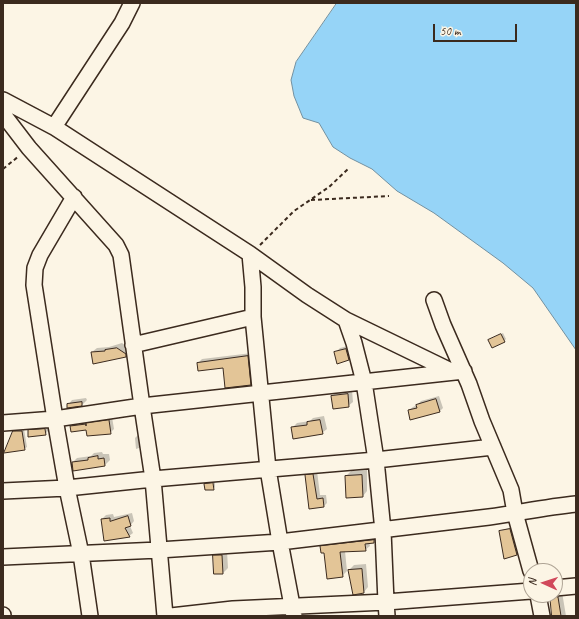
<!DOCTYPE html>
<style>
body{margin:0}
#map{position:relative;width:579px;height:619px;overflow:hidden;background:#fcf5e5;font-family:Caveat,sans-serif}
canvas{display:block}
.frame{position:absolute;inset:0;border:4px solid #3b2a1e;pointer-events:none}
.north{position:absolute;left:523px;top:563px;width:40px;height:40px;box-sizing:border-box;background:#fcf5e5;border:1px solid #afa495;border-radius:50%;rotate:273deg;font-size:11px;font-weight:700;line-height:16px;text-align:center;color:#3b2a1e}
.north::after{content:'';display:block;margin:auto;width:14px;height:18px;background:#d1495b;clip-path:polygon(50% 0,100% 100%,50% 72%,0 100%)}
.scale{position:absolute;left:433px;top:24px;width:84px;height:18px;box-sizing:border-box;border:2px solid #3b2a1e;border-top:0;padding-left:5px;font-size:12px;line-height:14px;white-space:nowrap;color:#3b2a1e;-webkit-text-stroke:3px #fcf5e5;paint-order:stroke}
</style>
<div id="map">
<canvas width="579" height="619"></canvas>
<div class="frame"></div>
<div class="north">N</div>
<div class="scale">50 m</div>
</div>
<script>
const c = document.querySelector('canvas').getContext('2d');
c.lineJoin = 'round';
function paint(path, color) { c.fillStyle = color; c.fill(path, 'evenodd'); }
function trace(path, color, width, dash) { c.strokeStyle = color; c.lineWidth = width; c.lineCap = dash ? 'butt' : 'round'; c.setLineDash(dash || []); c.stroke(path); }
const water = new Path2D(`
 M337,3h239v347l-43,-62 -30,-25 -69,-50 -37,-22 -25,-22 -22,-11 -17,-11 -14,-24 -16,-5 -9,-22 -3,-16 5,-18z`);
paint(water, '#96d4f7');
trace(water, '#7290a0', 1);
paint(new Path2D(`
 M503,333l3,6 -2,2 -15,-1z
 M122,343l8,6v2l-4,5 -34,-4 5,-4 12,-1z
 M351,345l2,10 -4,5 -14,-7 5,-5z
 M252,353l2,27 -4,4 -26,-17 -26,-4 4,-4z
 M352,390l1,12 -5,4 -16,-10 5,-5z
 M439,396l4,12 -4,4 -30,-2 4,-3 4,-2 4,-4z
 M86,398l1,2 -5,5h-14l4,-5z
 M324,416l3,13 -5,4 -30,-5 5,-5 13,-2 3,-3z
 M112,417l2,12 -4,4 -39,-7 4,-3 14,-2v1l1,-1z
 M50,425v4l-5,5 -16,-4 4,-4z
 M24,429l3,18 -3,2 -10,-17 2,-2z
 M140,433l4,11 -5,4 -3,1 -1,-11z
 M102,452l1,2h6l1,6 -5,5 -32,-3 4,-4 14,-2 3,-3z
 M367,470v21l-4,5 -17,-20 5,-5z
 M317,471l3,24h6l1,8 -3,3 -14,2 -4,-33 4,-3z
 M215,481v6l-2,2 -8,-5 2,-2z
 M132,513l2,8 -4,5 3,7 -4,3 -27,-17 4,-4 7,-1 1,3z
 M512,527l7,25 -2,2 -17,-22 2,-2z
 M379,537l-5,5h-5l1,4 -5,4 -20,1 2,20 -5,5 -21,-29 5,-5z
 M219,551h8l1,17 -5,5 -9,-17z
 M366,564l2,23 -4,5 -15,-22 5,-5z
 M562,592l4,24h-12l-3,-20z`), '#0003');
const building = new Path2D(`
 M501,334l4,8 -13,6 -4,-8z
 M117,348l9,6v3l-33,7 -2,-12 14,-1v-1z
 M346,349l3,11 -12,4 -3,-12z
 M248,356l3,29 -26,3 -2,-20 -25,3 -1,-8z
 M348,394l1,13 -16,2 -2,-13z
 M436,399l4,13 -30,8 -2,-10 9,-2 -1,-3z
 M82,402v4l-15,2v-4z
 M109,420l2,14 -24,2 -1,-6 -15,2 -1,-6 16,-2v2v-3z
 M320,420l3,14 -30,5 -2,-12 16,-2v-3z
 M45,429l1,6 -18,2v-7z
 M13,431h9l3,19 -21,3z
 M98,456v3l6,-1 1,8 -32,5 -1,-9 16,-2v-2z
 M313,474l4,25 6,-1 1,9 -15,2 -4,-34z
 M362,475l1,22 -17,1 -1,-22z
 M213,483l1,7h-9l-1,-6z
 M128,516l3,10 -6,2 5,9 -26,4 -3,-22 9,-1v3z
 M510,529l7,26 -13,4 -5,-28z
 M374,540v3l-9,1 1,7 -26,1 3,25 -16,2 -3,-26h-3l-1,-7z
 M213,555h9l1,19h-9z
 M362,569l2,24 -11,2 -5,-25z
 M550,595l8,2 3,19h-9z`);
paint(building, '#e3c597');
trace(building, '#3b2a1e', 1);
const minor = new Path2D(`
 M3,100l51,27 196,127 57,41 39,25 8,23 10,39 12,78 7,71 3,71 145,-11
 M3,114l26,34 87,97 5,10 21,151 322,-35
 M54,127l68,-104 10,-20
 M74,197l-34,58 -5,13 -1,17 21,134 12,69 14,66 9,62
 M250,254l3,33v30l15,152 12,73c69,-8 139,-16 209,-25 29,-4 57,-10 87,-13
 M434,300l9,25 26,59 13,37 29,69 4,23 16,58
 M346,320l107,52
 M133,345l120,-28
 M3,423l52,-4 87,-13 11,73 -86,9 -64,3
 M3,557l156,-7 121,-8 14,74
 M555,588l21,-2
 M538,595l4,21
 M3,615v1
 M165,616l-12,-137 223,-19 117,-13
 M171,616l62,-7 153,-7 1,14`);
trace(minor, '#3b2a1e', 18);
trace(new Path2D(`
 M3,169l16,-13
 M311,200l78,-4
 M260,245l34,-34 35,-24 19,-18`), '#3b2a1e', 2, [4, 3]);
trace(minor, '#fcf5e5', 15);
</script>
